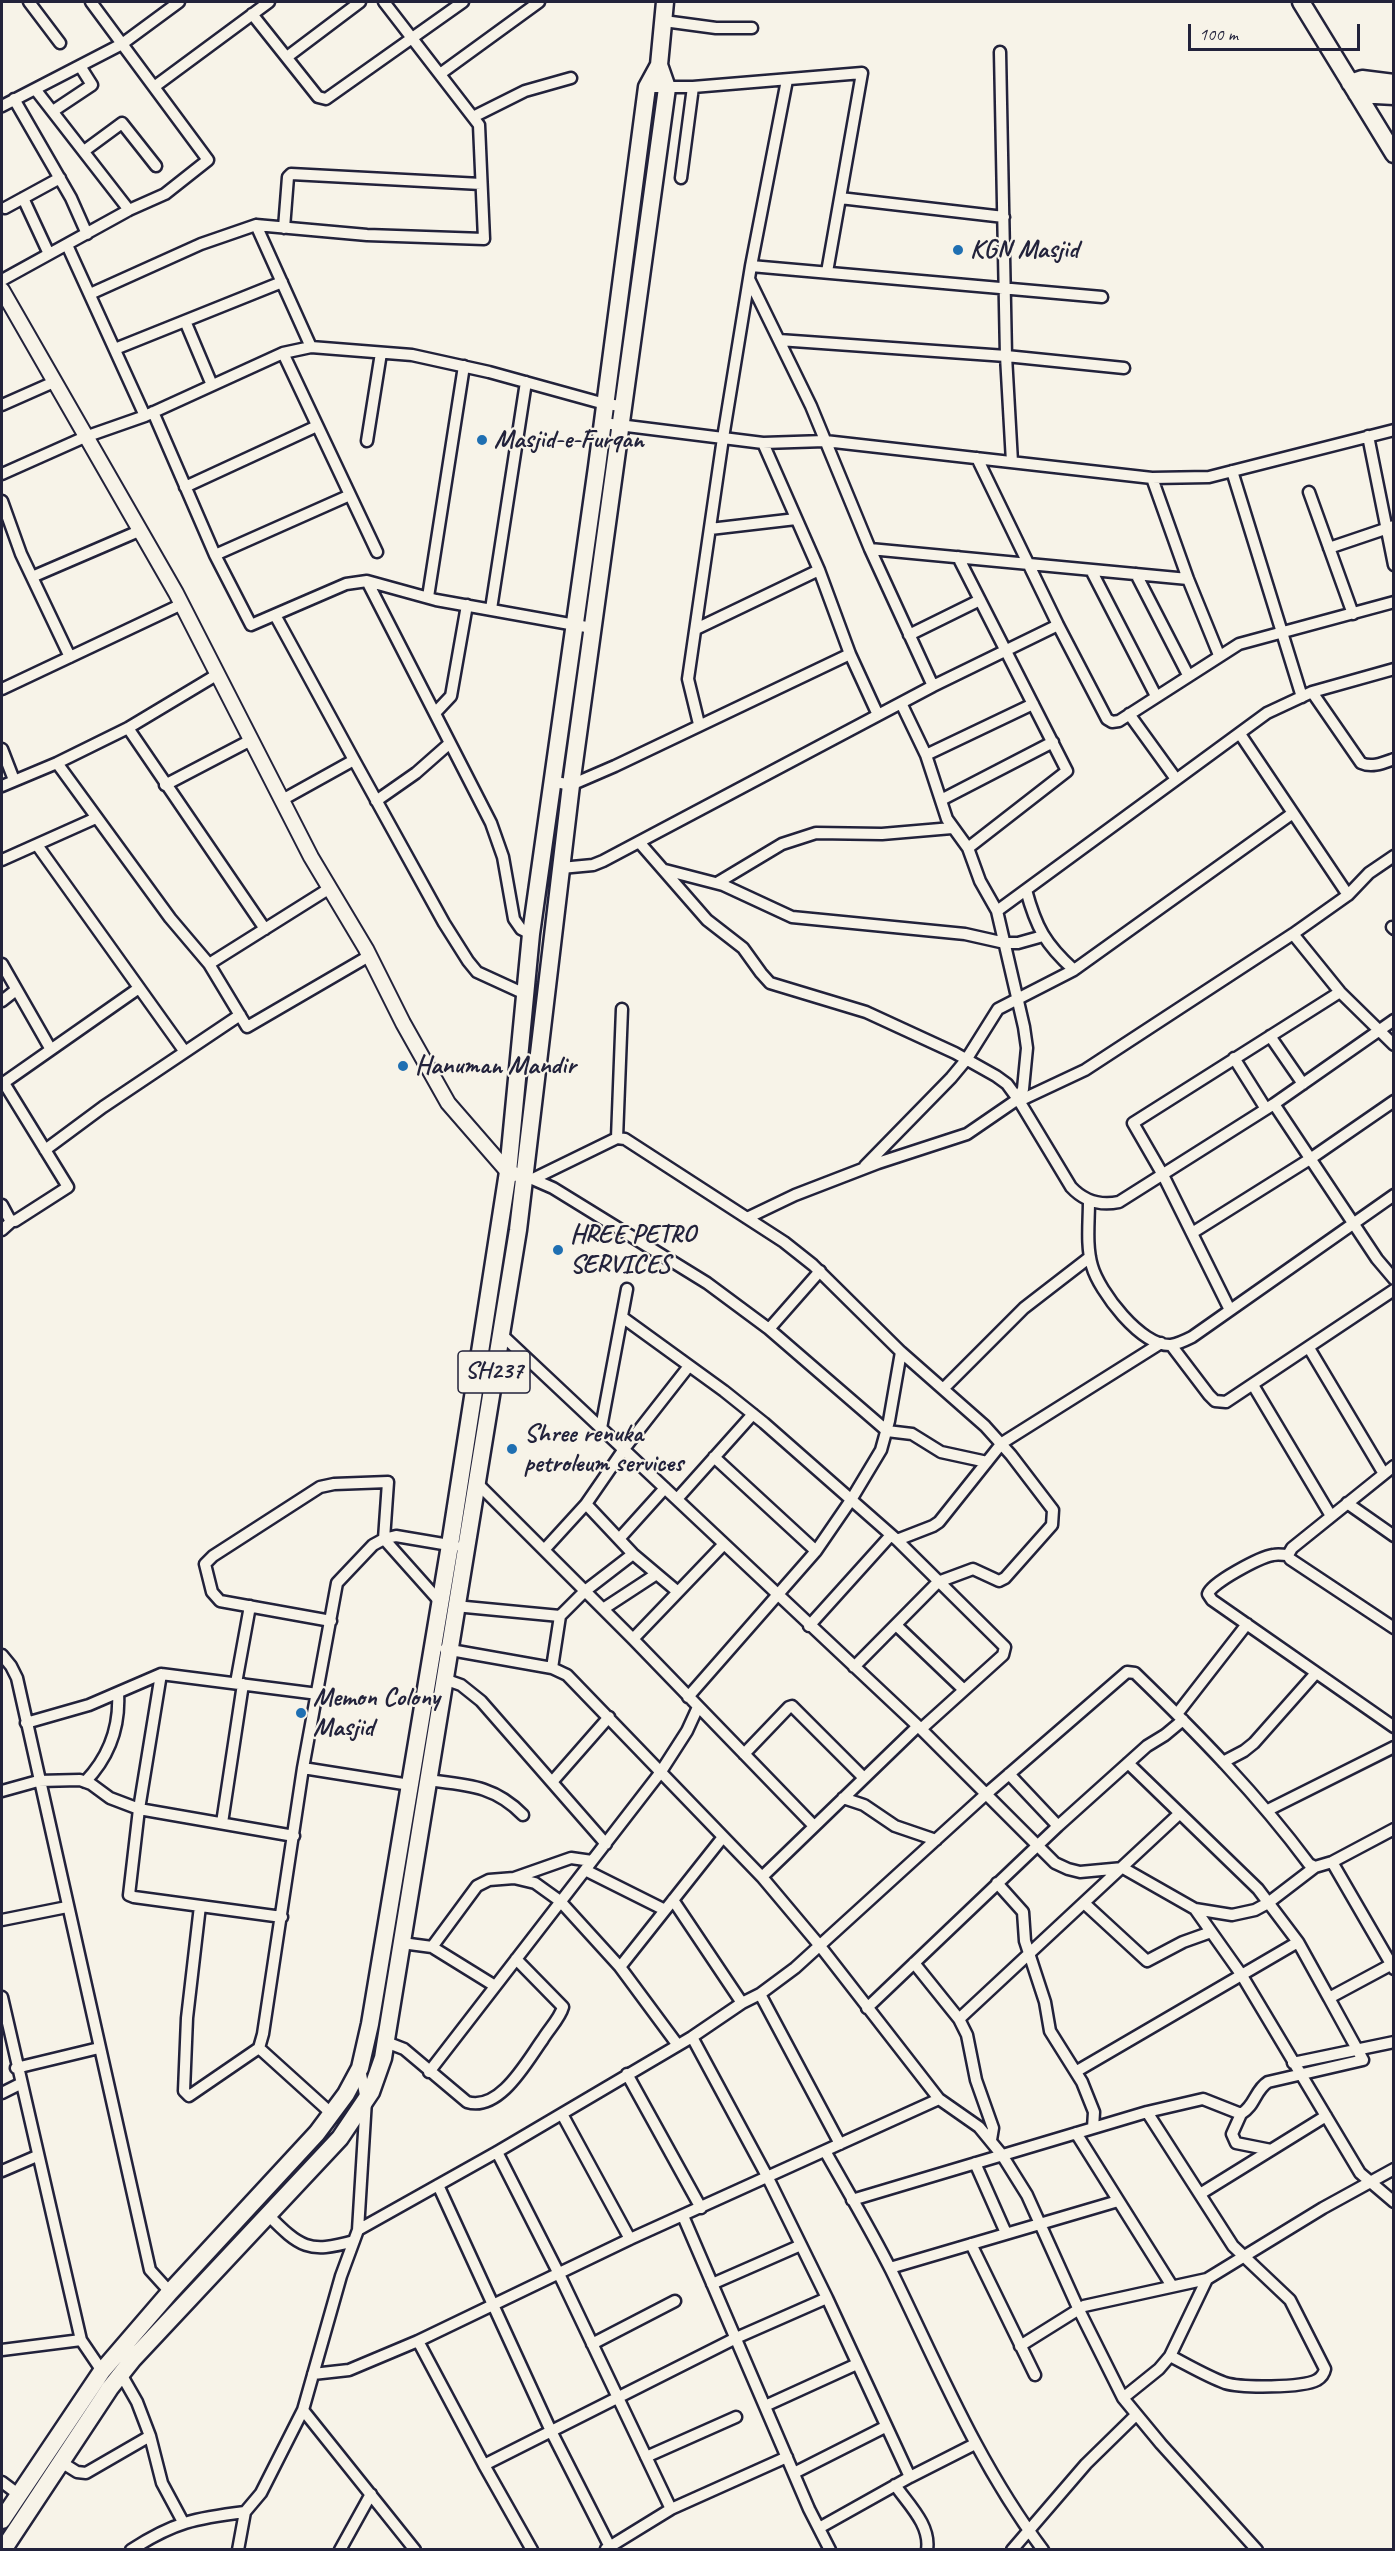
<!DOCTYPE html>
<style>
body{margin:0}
#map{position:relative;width:1395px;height:2551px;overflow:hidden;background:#f7f3e8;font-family:Caveat,sans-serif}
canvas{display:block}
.frame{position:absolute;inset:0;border:3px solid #22223b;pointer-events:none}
.scale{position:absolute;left:1188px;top:24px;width:172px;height:27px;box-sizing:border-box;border:3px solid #22223b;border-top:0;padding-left:8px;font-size:18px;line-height:21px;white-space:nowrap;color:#22223b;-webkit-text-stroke:4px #f7f3e8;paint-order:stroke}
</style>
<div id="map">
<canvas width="1395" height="2551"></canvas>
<div class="frame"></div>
<div class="scale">100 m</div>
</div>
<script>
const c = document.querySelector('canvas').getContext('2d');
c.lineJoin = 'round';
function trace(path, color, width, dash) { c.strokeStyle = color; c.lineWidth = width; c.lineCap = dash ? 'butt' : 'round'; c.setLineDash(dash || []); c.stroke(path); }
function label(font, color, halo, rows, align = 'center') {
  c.font = font + ' Caveat,sans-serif'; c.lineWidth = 4.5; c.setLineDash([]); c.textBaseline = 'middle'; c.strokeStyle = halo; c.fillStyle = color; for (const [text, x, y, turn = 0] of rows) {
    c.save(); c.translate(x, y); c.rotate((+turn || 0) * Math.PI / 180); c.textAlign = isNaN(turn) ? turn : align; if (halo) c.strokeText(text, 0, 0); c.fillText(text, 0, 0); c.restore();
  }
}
const minor = new Path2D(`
 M29,2l31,41
 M252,14l66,83 8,2 137,-97
 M664,21l52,7h36
 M1000,52l6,304 6,106
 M287,57l73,-55
 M440,74l99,-72
 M154,87l115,-85
 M647,87h46l169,-14 -35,199
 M35,89l94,121
 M14,99l57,99 16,36
 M2,106l120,-62 57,-42
 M53,111l39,-26 -12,-19
 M473,117l52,-26 46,-13
 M84,151l38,-28 34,43
 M681,178l12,-91
 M23,198l26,56
 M840,198l164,19
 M5,208l55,-30
 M256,225l55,122
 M284,228l4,-51 3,-3 190,10
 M67,245l78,171
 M751,266l351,31
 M749,279l62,127 59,143 63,137
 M2,280l127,-70 36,-16 43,-34 -117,-158
 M90,294l111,-50 55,-19 111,10 117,4 -5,-114 -95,-123
 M185,321l27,64
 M779,340l227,16 118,12
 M115,349l167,-67
 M283,353l94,199
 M2,405l52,-23
 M153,412l62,143 36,70 95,-41 21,-3 69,19 156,28
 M603,423l160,20 62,-2 327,37 57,-1 185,-47
 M1368,436l26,129
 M367,441l14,-88
 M763,443l56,127 31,84 28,61
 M977,458l81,167 49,94 5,3 7,-1 120,-77 155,-42
 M1232,471l70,226
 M2,474l83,-37 60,-21 138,-63 28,-6 101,8 77,17 116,32 17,2
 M1152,478l36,101 31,76
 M185,487l132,-61
 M1309,492l44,122
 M2,501l19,53 49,103
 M710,529l86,-10
 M1329,548l65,-22
 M870,549l318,30
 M215,555l135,-60
 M958,557l109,214 -99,77
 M1091,570l65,126
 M1136,574l52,101
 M32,577l107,-46
 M367,581l124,242 12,34 11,62 7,10 10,5
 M428,597l36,-231
 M491,609l35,-227
 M275,615l79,145 90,163 24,38 9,11 48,22
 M696,629l123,-59
 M909,635l71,-35
 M2,689l180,-85
 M1312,692l49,71c11,5 22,0 33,-4
 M435,713l16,-17 16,-91
 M1129,714l47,65
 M699,724l-11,-45 35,-241 28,-172 36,-186
 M128,728l137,201
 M1240,734l108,161
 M2,749l12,31
 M926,755l107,-51
 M57,763l113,155 39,46 38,63 122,-71
 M551,781l20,4 44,-19 235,-112
 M165,785l86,-45
 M2,786l55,-23 71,-35 90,-54
 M282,800l72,-40
 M941,800l112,-58
 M376,801l40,-28 34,-30
 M639,842l68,78 36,28 18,25 9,10 96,29 89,41 41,23 11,8 11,15 53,88c13,14 29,19 48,15l155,-98 120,-84
 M37,845l148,207
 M2,860l94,-42
 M561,868l32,-3 10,-4 330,-175 125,-61
 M665,870l58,15 69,32 173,17 40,9h13l25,-7
 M717,883l65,-39 34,-11 66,1 70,-6
 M1026,890c10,37 19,54 48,80
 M997,911l270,-198 45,-21 82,-23
 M1392,927l2,2
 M1293,934l47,58 54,53
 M2,964l48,84
 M209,964l121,-76
 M2,1001l14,-11
 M1270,1036l33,48
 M1234,1058l32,51
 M2,1084l137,-96
 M1019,1101l66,-31 208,-136 55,-39 21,-22 25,-17
 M1274,1104l103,155 17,20
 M617,1138l5,-129
 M45,1150l58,-43 137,-92
 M865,1166l86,-88 15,-18 32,-51 76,-39 219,-157
 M530,1178l23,10 154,95 62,46 118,102 25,3 29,18 46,10
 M533,1179l84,-41 8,1 159,103 29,23 88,87 84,74 26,29 42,55 -1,15 -47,53 -6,3 -26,-12 -35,13 -84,85
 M1089,1201c0,21 -3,45 3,65 7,25 49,81 79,79 7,-1 15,-5 21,-8l202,-142
 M2,1205l8,15 5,1 53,-34 -64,-104
 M747,1218l48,-23 83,-32 89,-29 51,-35 5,-10 4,-41 -3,-21 -27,-116 -17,-30 -12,-33 -21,-29 -21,-64 -25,-52
 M2,1230l10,-9
 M1192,1233l118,-74 84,-58
 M1230,1310l-67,-135 -30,-52 207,-131
 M622,1317l102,74 40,32 133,117 108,107 -2,8 -82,74
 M769,1329l51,-58
 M501,1334l420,395 134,134 13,6 12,3 43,-4 72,41 37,6 23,-5 13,-7 47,-36
 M1171,1345l38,50 6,6 11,1 168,-112
 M1309,1348l75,126
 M1253,1385l78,131
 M943,1389l81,-81 66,-51
 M601,1428l26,-139
 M714,1457l102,94
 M1394,1466l-102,82 -4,7 2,4 104,69
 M476,1482l157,157 181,187
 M677,1499l76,-85
 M1347,1503l47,33
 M586,1504l47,50 45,38
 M619,1539l46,-51
 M897,1540l36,-14 6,-4 63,-79 159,-100
 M544,1550l42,-46 38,-55 65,-83
 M1288,1555c-5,0 -10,-1 -15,0 -13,2 -62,28 -65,39l4,6 182,127
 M455,1606l105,10 25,-25 48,-37
 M603,1609l52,-34
 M331,1621l-111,-20 -8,-9 -7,-28 8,-8 107,-69 14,-3 54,-2 -4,57 57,64
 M896,1625l68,65
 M809,1626l82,-91
 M633,1639l91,-95
 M445,1649l107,19 15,7 195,202 58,69 119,153 40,28 23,28 25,40 51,113 45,90 38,46 96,106
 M2,1655l9,11 6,12 133,592 20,22
 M552,1668l8,-52
 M161,1674l-22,135 -10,86 5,2 148,20
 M444,1679l17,6 20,16 125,143
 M236,1683l14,-77
 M688,1697l128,-146 35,-51 30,-50 8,-29 12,-69
 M1177,1714l70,-90
 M26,1723l63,-18 72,-31 157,20
 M744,1754l45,-47 3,-1 72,72
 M1223,1762l21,-11 10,-8 62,-70
 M1128,1763l130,126 40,53
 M303,1768l107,17
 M1009,1774l49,52
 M427,1780c39,5 67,5 96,35
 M85,1782c24,-25 35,-55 33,-89
 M552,1782l57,-65
 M2,1791l36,-10 42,-1 11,4 19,14 29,11 155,27
 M843,1798l21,7 31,21 41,14
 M1268,1810l126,-63
 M222,1823l21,-139
 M1332,1862l62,107
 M585,1870l80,40
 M762,1877l156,-151
 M514,1878l57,-20 21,3
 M997,1883l26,29 2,29 20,61 5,29 32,51 12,30 -1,16
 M673,1900l69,103
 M1084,1903l63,58 36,-19 28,-10
 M200,1906l-13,112 -3,73 5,5 70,-48 4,-14 40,-266 34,-185 36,-38 11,-6 12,-3 59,10
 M1195,1909l46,65 119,199 34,29
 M2,1920l65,-13
 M402,1943l30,4 63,39
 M432,1947l45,-61 12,-6 25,-2 21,5 25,18 60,66 57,77
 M914,1963l45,56 220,-205
 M620,1967l103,-130
 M760,1994l80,150
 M2,1997l79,343 21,31
 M867,2008l191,-182 89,-80 18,-11 18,-15
 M959,2019l8,16 9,45 17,48 -2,12
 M692,2037l76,141 59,120 83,179
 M386,2042l18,7 63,53c33,10 60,-41 76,-63 6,-10 17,-21 20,-32l-47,-48
 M259,2048l73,66
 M1293,2063l101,-21
 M16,2068l83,-20
 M1077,2071l221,-129 31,56 65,-35
 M429,2072l231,-299 27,-42 11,-24
 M627,2074l74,134
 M2,2093l18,-9
 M1147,2112l86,134 57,54 35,69c-1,5 -3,8 -8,11 -15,8 -76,8 -92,3 -19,-7 -37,-18 -55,-27
 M562,2114l68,125
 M1241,2114l-9,20 4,9 35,7
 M1076,2133l96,153
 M825,2151c22,39 46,79 66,119 47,96 87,194 152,280
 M497,2152l62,122 112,235
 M975,2163l31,70
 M2,2171l35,-15
 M438,2185l113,246 59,116
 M1200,2194l126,-78
 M852,2200l295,-88 56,-13 38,15c14,-8 14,-24 27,-32l95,-22 -34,-62
 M268,2215c32,32 40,39 86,26
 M683,2216l126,293 21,41
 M358,2230l139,-78 195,-115 50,-34 18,-9 35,-26 190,-173 142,-123 8,1c62,60 122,121 174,191l6,3 17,-5 62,-33
 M971,2244l64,131
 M890,2268l228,-67
 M712,2284l89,-39
 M418,2341l66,124 48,85
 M592,2344l83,-43
 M1020,2346l64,-40 123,-27 116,-71 71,-39
 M2,2350l79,-10
 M121,2374l16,28 13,34 12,47 21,39
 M313,2374l36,-4 69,-29 212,-102 309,-140
 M1123,2398l36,-29 11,-13 37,-77
 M765,2406l92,-42
 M303,2410l112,140
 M646,2457l90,-40
 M61,2462l16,10 9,1 64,-37
 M484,2465l252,-127 91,-40
 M794,2473l91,-46
 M2,2482l16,12
 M895,2485c13,19 36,40 32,65
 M819,2528l91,-51 65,-33
 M606,2549l65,-40 116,-52
 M131,2550c43,-28 65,-32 114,-38
 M238,2550l7,-38 16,-19 42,-83 38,-134 17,-46 8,-130 -6,-31
 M340,2550l31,-56
 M1012,2550l74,-86 50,-49`);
const tertiary = new Path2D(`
 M2,290l174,303 135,264 55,92 37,74 45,80 60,69 6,2`);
const primary = new Path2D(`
 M1301,2l93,152
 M1350,83l12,-4 32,4
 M1357,94l37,2
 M2,2520l100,-149 68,-79 147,-159 29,-39 14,-26 10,-44 80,-479 58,-373 23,-238 66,-467 50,-380 12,-22 6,-63
 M3,2550l107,-162 23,-29 207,-221 31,-46 12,-34 135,-828 53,-445 96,-697 -8,-23`);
trace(minor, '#22223b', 15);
trace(tertiary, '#22223b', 18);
trace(primary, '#22223b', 21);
trace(minor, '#f7f3e8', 10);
trace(tertiary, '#f7f3e8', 14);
trace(primary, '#f7f3e8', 16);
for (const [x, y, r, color] of [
 [958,250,6,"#1f6fb2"],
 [482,440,6,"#1f6fb2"],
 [403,1066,6,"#1f6fb2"],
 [558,1250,6,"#1f6fb2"],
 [512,1449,6,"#1f6fb2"],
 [301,1713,6,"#1f6fb2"]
]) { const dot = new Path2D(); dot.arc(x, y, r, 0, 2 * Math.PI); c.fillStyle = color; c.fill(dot); trace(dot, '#f7f3e8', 2); }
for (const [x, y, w] of [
 [494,1372,72]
]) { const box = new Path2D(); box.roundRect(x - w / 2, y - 21, w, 42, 4.5); c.fillStyle = '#f7f3e8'; c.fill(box); trace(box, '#22223b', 1.5); }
label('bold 24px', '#22223b', null, [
 ["SH237",494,1372]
]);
label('bold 26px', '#22223b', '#f7f3e8', [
 ["KGN Masjid",970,250],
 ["Masjid-e-Furqan",494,440],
 ["Hanuman Mandir",415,1066],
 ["HREE PETRO",570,1235],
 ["SERVICES",570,1265],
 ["Shree renuka",524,1434],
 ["petroleum services",524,1464],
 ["Memon Colony",313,1698],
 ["Masjid",313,1728]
], 'left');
</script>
